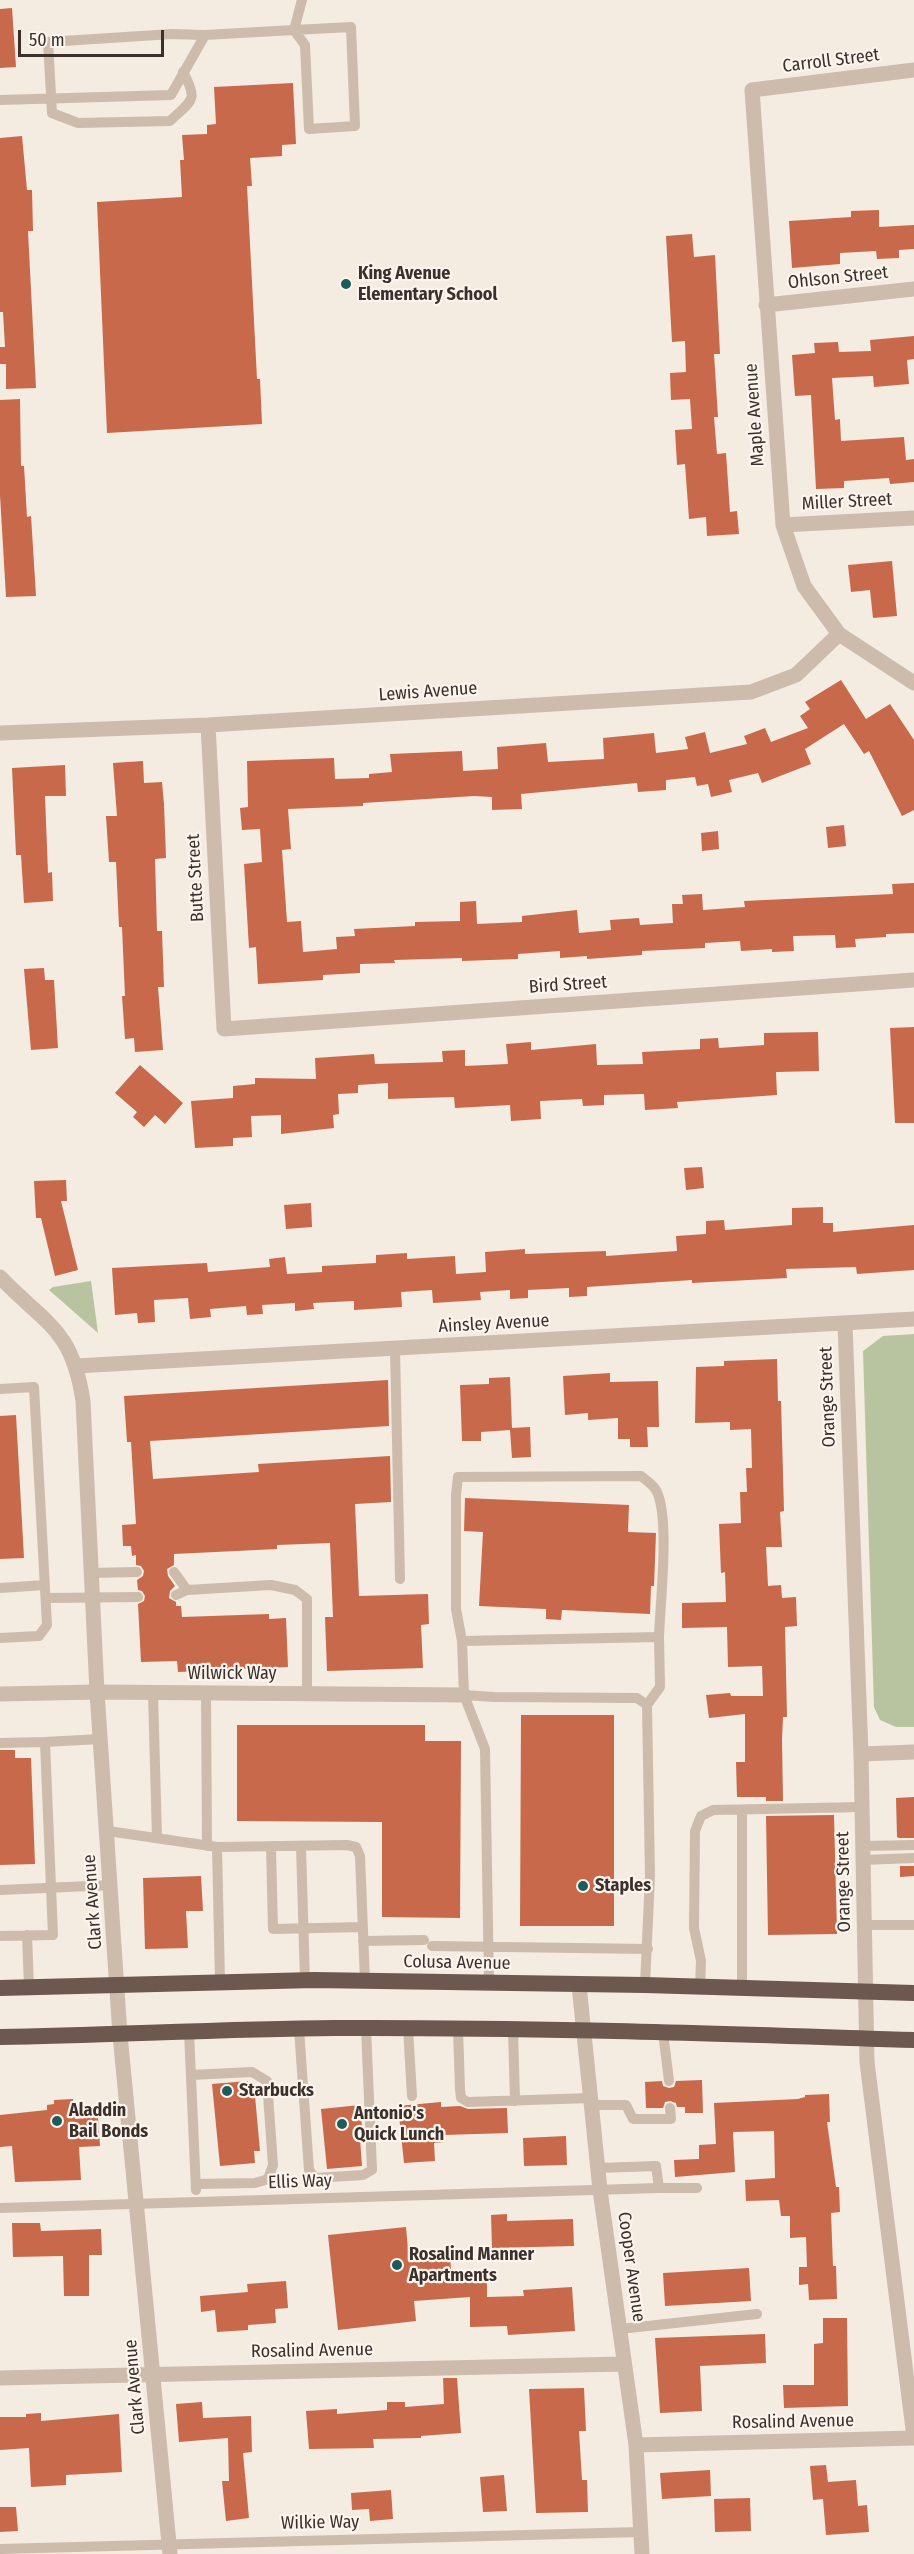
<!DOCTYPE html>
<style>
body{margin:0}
#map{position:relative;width:914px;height:2554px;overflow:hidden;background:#f4ebe1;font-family:"Fira Sans Condensed",sans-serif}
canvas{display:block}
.scale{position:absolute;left:18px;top:30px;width:146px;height:27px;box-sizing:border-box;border:3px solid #3b302b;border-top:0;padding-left:8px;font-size:18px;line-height:21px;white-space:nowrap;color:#3b302b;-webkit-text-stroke:4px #fbf5ee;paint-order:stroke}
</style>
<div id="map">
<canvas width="914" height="2554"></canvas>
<div class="scale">50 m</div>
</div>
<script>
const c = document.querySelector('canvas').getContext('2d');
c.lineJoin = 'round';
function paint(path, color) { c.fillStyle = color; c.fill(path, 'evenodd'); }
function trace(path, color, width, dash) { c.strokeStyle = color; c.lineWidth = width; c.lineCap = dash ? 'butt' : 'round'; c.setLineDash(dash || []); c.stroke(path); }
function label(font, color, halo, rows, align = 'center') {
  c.font = font + ' "Fira Sans Condensed",sans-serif'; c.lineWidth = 4.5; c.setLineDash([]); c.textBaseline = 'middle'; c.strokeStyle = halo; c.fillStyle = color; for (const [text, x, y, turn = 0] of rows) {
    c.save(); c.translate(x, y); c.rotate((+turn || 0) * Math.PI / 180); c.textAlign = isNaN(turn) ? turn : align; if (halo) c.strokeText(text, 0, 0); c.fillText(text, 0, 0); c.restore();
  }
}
paint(new Path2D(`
 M91,1281l7,52 -49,-43 4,-3z
 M914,1334v393h-18l-16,-7 -6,-13 -11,-356 20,-15z`), '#b8c4a0');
paint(new Path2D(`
 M12,8l4,59 -16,1v-59z
 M293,83l3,61 -14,1v11l-32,2 2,28h-5l10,193h3l2,45 -155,9 -10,-231 85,-5 -2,-37h4l-2,-25 25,-1v-9l9,-1 -2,-37z
 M22,136l5,54h5l1,41h-5l8,157 -30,1v-25h-6v-17h5l-2,-35h-3v-174z
 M879,210v17l35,-2v24l-15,1v8l-22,1 -1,-8 -36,2v11l-48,4 -3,-47 62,-4v-6z
 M692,234l2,23 21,-2 5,99h-6l4,63h-4l3,37 9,-1 4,59 7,-1 2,23 -32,2 -1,-19 -17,2 -4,-55 -8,1 -2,-35 17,-1 -2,-30 -19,1 -1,-27 16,-1 -1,-31 -13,1 -6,-106z
 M914,336v23l-7,1 2,24 -35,3 -1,-11 -41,2 3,42 5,-1 1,22 63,-4 2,23 8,-1v23l-24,2 -1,-6 -45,3v7l-28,1 -5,-94 -16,1 -3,-41 23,-2 -1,-10 24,-1 1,10 32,-1 -1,-11z
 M20,399l1,67h3l3,51 4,-1 5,80 -30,1 -6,-102v-95z
 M892,561l5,55 -24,2 -3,-28 -19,2 -3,-27z
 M841,680l25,39 24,-15 24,36v70l-12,6 -33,-65 -5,3 -20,-30 -39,25 6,15 -49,19 -4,-10 -29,7 3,12 -21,5 -3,-13 -11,2 -2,-9 -29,3v10l-28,2 -1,-9 -116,11 1,15 -30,1v-13l-18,-1 -111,7v3l-75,3 3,40 -9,1 5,72 14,-1 2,31 34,-3 -1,-12 19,-1 -1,-7 61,-3v-4l45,-1v-19l16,-1 1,23 45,-2v-6l55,-6 2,23 32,-3 -1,-10 29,-2 1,7 33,-2 -1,-19h11l-1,-9 20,-1 1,16 42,-3 -1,-6 149,-7 -1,-10 22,-1v50l-28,1v3l-31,2 1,8 -20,1 -1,-13 -42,1 1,15 -22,1v-3l-31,2 -1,-10 -35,2v5l-63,3v4l-55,4v-3l-27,2v-7l-42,3v5l-56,2v-3l-68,2 1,3 -35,1v9l-37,2v5l-65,4 -2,-37 -7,1 -5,-84 18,-2 -2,-33 -18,1 -2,-22 8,-1 -1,-46 87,-3 1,21 34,-1v-4l23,-2 -2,-18 72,-3 1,20 35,-2 -1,-22 49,-4 2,19 56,-3 -1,-21 51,-5 2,20 32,-4 -3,-12 20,-5 5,21 37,-9 -3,-8 21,-8 6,14 37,-14 -8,-12 10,-7 -5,-7z
 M143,761l1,22 18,-1 2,22 2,54 -11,1 2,72h5l2,56h-6l5,63 -28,2 -1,-14 -9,1 -3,-43h3l-3,-69h-3l-3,-65h-7l-3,-46h11l-4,-53z
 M65,765l1,31h-21l3,77 4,-1 1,29 -29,2 -3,-48h-5l-4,-87z
 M844,825l2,21 -18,2 -2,-21z
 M718,831l1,18 -17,2 -1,-18z
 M44,968l1,12h9l4,68 -27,2 -7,-81z
 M914,1027v96h-19l-5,-95z
 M818,1032l1,39 -43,1 1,23 -100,7 1,6 -33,2 -1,-16 -40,1v10l-21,1 -1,-7 -42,2 1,18 -30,2 -1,-16 -55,3 -1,-11 -66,2v-16l-30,2v8l-20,1 1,20 -6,1 1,13 -53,6v-19l-30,1 1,21 -19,1v8l-38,2 -4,-47 42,-3v-12l22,-2v-6l61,1 -1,-21 59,-4 1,10 68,-2 -1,-11 23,-1v16l43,-2 -2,-20 25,-2v8l65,-6 1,21 46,-1 -1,-12 58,-3v-10l18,-1 1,10 45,-3v-12z
 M140,1065l43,38 -18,21 -10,-9 -11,12 -11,-10 4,-5 -22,-19z
 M702,1167l2,21 -18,2 -2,-22z
 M66,1180l1,21h-6l17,69 -23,6 -14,-58h-5l-2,-37z
 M311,1203l1,24 -26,2 -2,-24z
 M823,1207v16h10v9l81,-7v45l-57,4 -1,-7 -70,2 1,9 -95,5v-3l-105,7v9l-18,1v-9l-41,2v8l-18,1v-9l-30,2 1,8 -48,3 -1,-13 -31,2 1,15 -48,3v-9l-41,2 1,6 -19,2v-8l-33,2 1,9 -16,1 -1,-9 -36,3 1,8 -21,2 -2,-21 -34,2 1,22 -17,1 -1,-10 -22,2 -3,-47 95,-5 1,9 62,-5 -1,-8 16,-2 2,17 35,-2v-6l54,-3v-8l31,-2v6l48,-3 1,18 30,-2 -1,-20 40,-3v5l81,-3v5l71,-5 -1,-15 30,-2v-13l18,-1 1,10 67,-5v-17z
 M777,1359l1,42h3l3,110 -4,1 2,35h-16l2,39 13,-1 1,13 14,-1 1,29 -12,1 2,90h-4l-1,22 1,62h-17v-4h-29l-1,-35h9v-48l-36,4 -3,-23 24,-2 1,3h32l-1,-30 -34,1 -1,-40 -45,1v-25l44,-1 -1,-30 -4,1 -2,-49 22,-1 -1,-31h7l-1,-24h6l-1,-39 -21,1v-8l-35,1 1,-56 28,-1v-5z
 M610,1373v9l48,-1 1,46h-12l1,20h-18v-8h-12v-21l-30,2v-7l-23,2 -2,-39z
 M510,1377l2,51 18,-1 1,30 -19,1 -2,-28 -29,2v9h-19l-2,-56 29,-1v-6z
 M388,1380l1,46 -239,15 3,38 106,-7 -1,-8 132,-8 1,46 -36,2 4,92 69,-2 1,30 -8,1 2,43 -96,3 -2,-54h8l-3,-74 -53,2v4l-103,5v11l-7,4 1,7 7,10 -5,5 -1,7 7,4v4h5l1,11 87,-3v5l17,-1 2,49 -110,5 -1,-11 -36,1 -3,-58 6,-3 1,-5 -3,-5 -4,-1 -1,-10 6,-4 1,-5 -3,-5 -5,-1v-10l-4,1 -1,-10h-8l-1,-21 14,-1 -5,-82h-4l-3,-46z
 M16,1415l8,143 -24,1v-143z
 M465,1498l164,7 -1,27 28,1 -2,53h-3l-1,28 -88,-4 -1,10 -15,-1v-10l-67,-3 4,-74 -19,-1z
 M521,1715h93v211h-94z
 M237,1725h188v16h36l-1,177 -78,-1v-95l-145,-1z
 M0,1750h15v8h16l4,106 -35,1z
 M914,1797v41h-15l-2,-1 -1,-39z
 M834,1815l3,119 -69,1 -2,-119z
 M900,1866h14v10l-14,1z
 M201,1876l2,35h-17l2,37 -43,1 -2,-71z
 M702,2080l1,33h-18v-6h-8l-1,-4 -6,-2 -5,1 -2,6h-17l-1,-26 17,-1 1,5 6,2 5,-1 2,-6z
 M248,2081l2,16 5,-1 5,55h-6l1,12 -35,3 -8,-82z
 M829,2094l1,28h-3l9,65h3l1,25 -9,1 2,53h3l1,33 -28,1 -1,-16 -9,1v-18h8l-1,-30 -16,1v-22h-9l-2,-16 -33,1 -1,-21 30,-2 -1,-47 -41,1 2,40 -60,5 -1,-17 25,-1v-14l17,-1 -2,-41 84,-4 7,-2v-2z
 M73,2099l2,20 23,-2 2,29 -21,1 2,33 -66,2 -3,-36 -12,1v-32l47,-5v-5l7,-1v-4z
 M441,2102v5l19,-1 8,3 39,-1 1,25 -64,2 1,7 -11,1 1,18 -31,2 -6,-57z
 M360,2105l3,34h-3l2,27 -35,3 -6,-60z
 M566,2136l1,29 -43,1 -1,-28z
 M507,2214v7l66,-2 1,27 -82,2 -1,-33z
 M12,2223h28l1,8 60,-2 1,26h-13v41h-25l-1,-40 -50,1z
 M406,2227l3,34 41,-3 2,21 35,-1v19l37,-1 -1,-6 49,-3 3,44 -67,4 -1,-9 -37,1v-30l-56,4 2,20 -78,9 -10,-95z
 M749,2268l2,33 -86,5 -2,-33z
 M286,2281l2,27 -13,1 1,14 -28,2v5l-31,2 -2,-22 -14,2 -1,-16 48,-4 -1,-8z
 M823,2318h24l1,88 -64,2 -1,-23h31v-41l9,-1z
 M765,2334l1,29 -66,3 2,45 -42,2 -5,-75z
 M443,2378h14l4,55 -40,3v2l-48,1 1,9 -65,1 -3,-38 31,-2v5l50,-4v-8h18v5l39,-3z
 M584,2388l2,43h-7l3,49h5l1,32 -52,1 -7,-124z
 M202,2402l1,16 48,-2 1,36 -9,1 6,65 -23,3 -4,-40h7l-1,-43 -49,4 -3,-38z
 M41,2413v8l78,-7 3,58 -56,3v10l-35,2 -2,-39 -29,2v-33h26v-3z
 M826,2465l2,17 28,-2 2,26 9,-1 2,27 -43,3 -3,-36 -10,1 -3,-34z
 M710,2470l1,26 -49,3 -2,-26z
 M504,2475l3,36 -24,1 -3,-35z
 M391,2490l2,29 -23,2 -1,-12 -17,1 -1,-17z
 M750,2498l1,33 -36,1 -1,-33z
 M0,2507h16l2,24 -18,1z`), '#c8694b');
trace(new Path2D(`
 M351,27l4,99 -46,3 -4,-84 -11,-15z
 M183,72c16,29 9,28 -13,49l-92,2 -26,-10 -4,-71 124,-8 33,1
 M0,100l171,-5 34,-60 89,-5 8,-30
 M395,1349l5,230
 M0,1389l34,-2 13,238 -8,11 -39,2
 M174,1572l13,18 -11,5
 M91,1573l46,-1
 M0,1588l45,-3
 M187,1590l84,-5 24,5 12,9v95
 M46,1598l92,-1
 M462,1641l-6,-32v-114l2,-18 183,-1c6,5 13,9 16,16 13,28 3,112 2,145
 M153,1693l4,145
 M206,1693l1,153
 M464,1695l30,2 143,1 10,7 3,171 -5,109
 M45,1742l55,-3
 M0,1743l45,-1 8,193 -53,1
 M742,1810v178
 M108,1831l109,16 130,-2 9,2 4,9 5,125
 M301,1846l4,135
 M863,1846l51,-1
 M217,1847l3,134
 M271,1847l2,82 90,-2
 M863,1860l51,-2
 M0,1890l112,-5
 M864,1925h50
 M27,1935l2,52
 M363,1941l61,-1
 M432,1946l216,3
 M489,1983l-4,-234 -21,-54 -2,-54 197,-4 1,50 -13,18
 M700,1987l1,-26 -7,-33 1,-97 6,-15 12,-6 149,-3
 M408,2028l4,68
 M299,2029l10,141 6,8 48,-3 9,-5 -6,-142
 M458,2029l2,60 1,9 7,4 123,-4
 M513,2029l2,72
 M189,2032l7,158
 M663,2032l6,49
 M191,2075l61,-3 15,9 6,84 -5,14 -13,4 -59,1
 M592,2105h34l7,14h38l-1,-11
 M659,2188h38
 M0,2208l659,-20 -3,-22 -57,2
 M620,2329l137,-15
 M0,2549l640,-17`), '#cdbbac', 10);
trace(new Path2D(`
 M914,70l-162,20 31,435 21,61 35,48 75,49
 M766,305l148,-16
 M783,525l131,-7
 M208,725l16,304 690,-49
 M0,733l208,-8 543,-33 45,-17 43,-41
 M845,1324l16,430 6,308 47,375
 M76,1366l838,-47
 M0,1694l97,-2 367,3
 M861,1754l53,-2
 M579,1985l21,205 36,255 6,109
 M0,2378l624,-14
 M636,2445l278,-7`), '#cdbbac', 15);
trace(new Path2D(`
 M0,1277c46,48 72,51 83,124l14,291 23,343 50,519`), '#cdbbac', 15);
trace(new Path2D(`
 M0,1988l314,-8 331,5 269,8
 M0,2037c112,-2 223,-8 335,-9 193,-1 386,6 579,12`), '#6c584f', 16);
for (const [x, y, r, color] of [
 [346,284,6,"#1f5a5e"],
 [583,1886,6,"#1f5a5e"],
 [227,2091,6,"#1f5a5e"],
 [57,2121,6,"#1f5a5e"],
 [342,2124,6,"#1f5a5e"],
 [397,2265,6,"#1f5a5e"]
]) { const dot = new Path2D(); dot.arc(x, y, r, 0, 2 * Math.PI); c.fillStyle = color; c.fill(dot); trace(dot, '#fbf5ee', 2); }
label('18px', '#3b302b', '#fbf5ee', [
 ["Carroll Street",831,61,-7],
 ["Ohlson Street",838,278,-6],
 ["Maple Avenue",755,415,-94],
 ["Miller Street",847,502,-3],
 ["Lewis Avenue",428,692,-4],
 ["Butte Street",196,878,-93],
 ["Bird Street",568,985,-4],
 ["Ainsley Avenue",494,1324,-3],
 ["Orange Street",828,1397,-92],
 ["Wilwick Way",232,1674],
 ["Orange Street",844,1882,-91],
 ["Clark Avenue",93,1902,-94],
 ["Colusa Avenue",457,1963,1],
 ["Ellis Way",300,2182,-2],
 ["Cooper Avenue",631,2267,82],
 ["Rosalind Avenue",312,2351,-1],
 ["Clark Avenue",135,2387,-95],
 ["Rosalind Avenue",793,2422,-1],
 ["Wilkie Way",320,2523,-1]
]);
label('bold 18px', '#3b302b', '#fbf5ee', [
 ["King Avenue",358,274],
 ["Elementary School",358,295],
 ["Staples",595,1886],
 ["Starbucks",239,2091],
 ["Aladdin",69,2111],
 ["Bail Bonds",69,2132],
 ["Antonio's",354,2114],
 ["Quick Lunch",354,2135],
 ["Rosalind Manner",409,2255],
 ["Apartments",409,2276]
], 'left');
</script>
